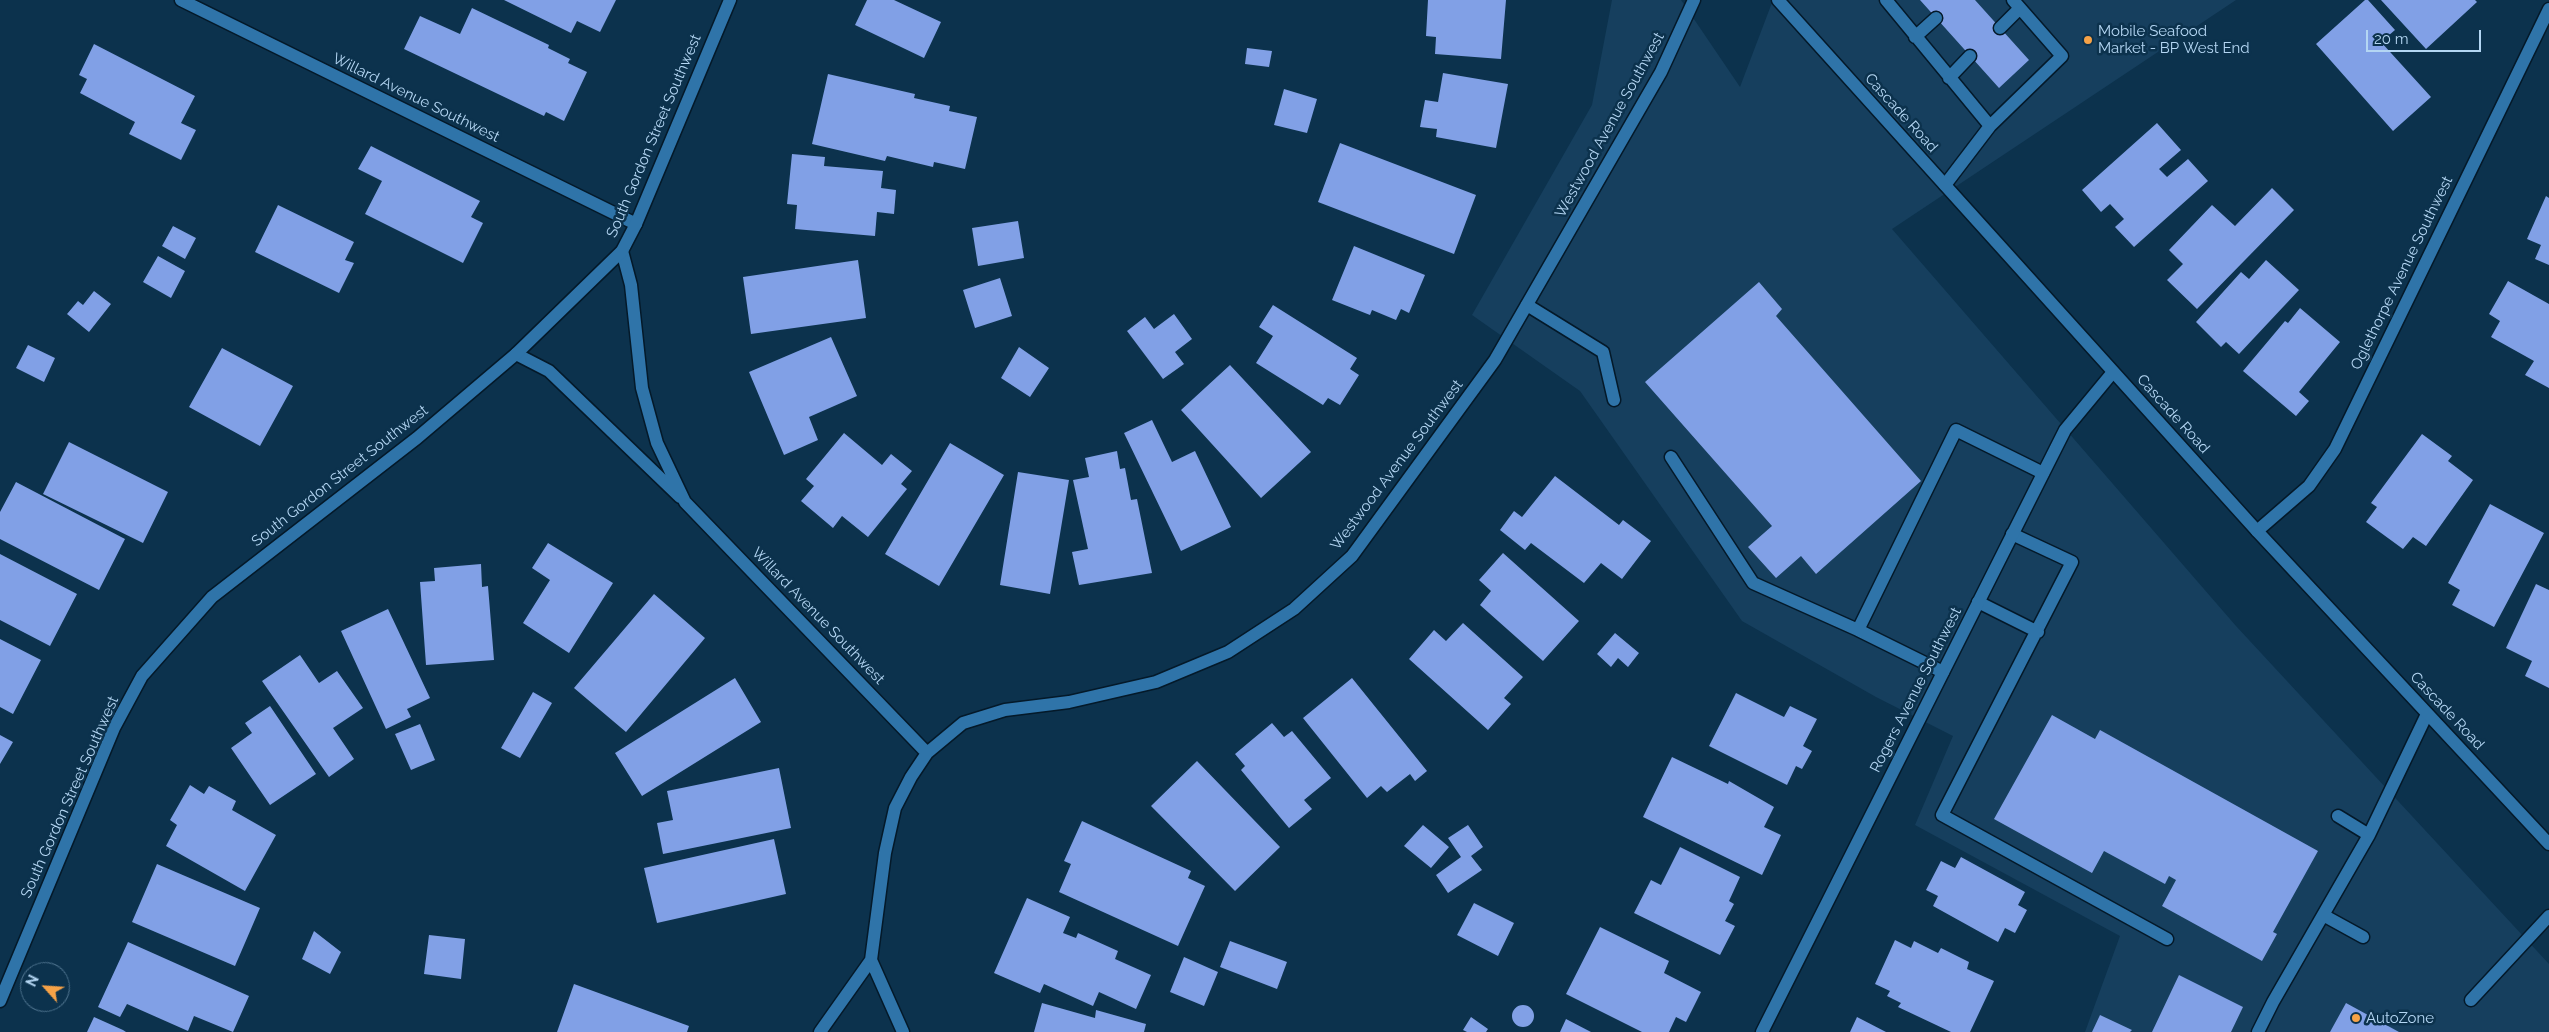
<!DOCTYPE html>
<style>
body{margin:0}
#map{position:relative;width:2549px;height:1032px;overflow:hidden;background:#0c324d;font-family:Raleway,sans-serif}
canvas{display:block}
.north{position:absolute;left:20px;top:962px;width:50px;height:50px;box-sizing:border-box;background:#0c324d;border:1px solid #4f748f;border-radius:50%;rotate:296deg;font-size:14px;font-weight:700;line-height:20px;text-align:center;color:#b4d6f3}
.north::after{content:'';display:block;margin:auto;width:18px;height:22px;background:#f6a247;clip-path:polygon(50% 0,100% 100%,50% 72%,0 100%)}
.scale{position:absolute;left:2366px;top:30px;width:115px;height:22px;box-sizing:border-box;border:2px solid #b4d6f3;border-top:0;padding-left:6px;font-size:15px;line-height:18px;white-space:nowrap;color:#b4d6f3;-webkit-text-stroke:4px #0c324d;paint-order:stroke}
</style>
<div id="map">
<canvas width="2549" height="1032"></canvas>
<div class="north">N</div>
<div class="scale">20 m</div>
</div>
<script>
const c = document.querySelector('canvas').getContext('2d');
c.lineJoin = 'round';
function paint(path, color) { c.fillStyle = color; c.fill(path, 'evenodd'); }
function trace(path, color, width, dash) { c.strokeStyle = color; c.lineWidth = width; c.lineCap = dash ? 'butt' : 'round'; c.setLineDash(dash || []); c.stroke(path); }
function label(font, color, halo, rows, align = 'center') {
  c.font = font + ' Raleway,sans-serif'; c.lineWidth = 5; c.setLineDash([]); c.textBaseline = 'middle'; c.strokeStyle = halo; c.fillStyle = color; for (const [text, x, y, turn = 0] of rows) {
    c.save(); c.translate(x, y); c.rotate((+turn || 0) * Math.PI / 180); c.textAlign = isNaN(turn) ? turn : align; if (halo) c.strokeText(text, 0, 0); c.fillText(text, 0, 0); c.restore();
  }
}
paint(new Path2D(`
 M1612,0h69l59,87 33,-87h463l-344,229 344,397 313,338v68h-464l35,-96 -205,-111 38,-89 -77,-39 -134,-76 -162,-230 -108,-76 120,-210z`), '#163f5e');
paint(new Path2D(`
 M504,0h112l-16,32 -23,-11 -6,12z
 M867,0h27l47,22 -17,36 -69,-33z
 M1428,0h78l-5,59 -66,-5 1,-17 -10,-1z
 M1920,0h55l54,60 -30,28z
 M2365,0h3l27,30 -14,12 50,55 -38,34 -77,-87z
 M2381,0h94l2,2 -51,47z
 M472,8l77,37 -1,3 22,11 -2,4 19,9 -23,49 -18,-9 -2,4 -140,-67 16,-33 40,18z
 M94,44l101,52 -14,27 15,7 -15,30 -52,-26 6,-12 -55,-29 7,-14 -8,-4z
 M1247,48l25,3 -3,16 -24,-3z
 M1443,73l65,11 -12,64 -60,-11 1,-8 -17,-2 5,-27 13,2z
 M828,74l87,20 -1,4 36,8 -1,5 28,6 -12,52 -31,-7 -1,5 -46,-11 -2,5 -73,-17z
 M1284,89l33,10 -10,34 -33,-8z
 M2157,123l24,27 -22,19 8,8 21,-18 20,22 -74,66 -19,-20 9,-8 -14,-15 -9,8 -19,-22z
 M1340,143l136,52 -22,59 -136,-52z
 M371,146l109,55 -9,16 12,6 -20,40 -98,-49 17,-33 -24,-12z
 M792,154l33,3 -1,9 59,5 -2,17 15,2 -2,24 -17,-2 -2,24 -80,-7 2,-24 -10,-1z
 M2272,188l22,22 -97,99 -30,-29 16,-16 -14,-14 43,-45 23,21z
 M2546,196l3,2v67l-14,-6 6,-14 -14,-6z
 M278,205l76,37 -9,18 9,3 -15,30 -84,-41z
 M1018,221l6,37 -46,8 -6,-38z
 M173,226l23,12 -11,21 -23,-13z
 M1354,246l71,29 -16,38 -8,-4 -5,11 -24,-10 -2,5 -38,-15z
 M158,256l27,15 -14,27 -28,-16z
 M858,260l8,58 -115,16 -8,-57z
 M2266,260l33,30 -60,64 -13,-12 -5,5 -25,-25 45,-50 8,7z
 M1000,278l12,38 -37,12 -12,-38z
 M2508,281l41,23v84l-24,-13 9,-14 -43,-24 9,-16 -11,-7z
 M1759,282l23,27 -6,7 145,165 -105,93 -15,-18 -25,22 -28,-31 24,-21 -127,-144z
 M94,291l17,13 -22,28 -22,-18 11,-13 5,4z
 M1273,305l84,53 -7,11 9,6 -19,30 -12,-7 -5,7 -67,-42 17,-27 -14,-9z
 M2300,308l40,34 -41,50 10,9 -13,15 -53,-45 42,-50 3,2z
 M1174,314l18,25 -17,13 9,12 -21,15 -36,-48 18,-14 9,12z
 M831,337l26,59 -48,21 9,23 -34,15 -35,-83z
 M28,345l27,13 -11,24 -28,-14z
 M1019,347l30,21 -19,29 -29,-19z
 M222,348l71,38 -33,60 -71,-39z
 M1230,365l81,87 -50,46 -80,-88z
 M1152,420l20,42 23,-11 36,76 -50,24 -57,-118z
 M844,433l38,32 9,-11 21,17 -11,13 6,5 -39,48 -26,-21 -9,12 -32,-27 13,-15 -8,-7z
 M2422,434l30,22 -4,5 25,19 -47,66 -13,-9 -10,12 -37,-27 11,-15 -6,-4z
 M69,442l99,50 -25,51 -100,-49z
 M950,443l54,32 -65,111 -54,-32z
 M1117,451l3,18 5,-1 6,32 6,-1 15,74 -73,12 -7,-33 16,-3 -15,-69 16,-3 -4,-19z
 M1018,472l51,8 -19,114 -50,-9z
 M1555,476l64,49 4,-5 28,21 -29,38 -21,-16 -17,20 -53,-40 -6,7 -25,-20 14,-19 8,6z
 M16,482l109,57 -26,51 -99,-51v-27z
 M2490,504l54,29 -50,94 -42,-22 8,-15 -12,-7z
 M548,543l65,40 -44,70 -46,-30 27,-43 -18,-12z
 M1503,553l76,68 -36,40 -63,-56 11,-14 -12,-11z
 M0,554l77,40 -27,52 -50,-26z
 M481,564l1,23 6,-1 6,74 -68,5 -6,-83 15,-1 -1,-13z
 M2536,584l13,6v98l-24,-12 7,-15 -26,-13z
 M654,594l51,44 -79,94 -52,-44z
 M388,609l42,89 -23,11 4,8 -25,12 -45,-98z
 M1463,623l60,54 -19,21 7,6 -23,26 -79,-71 25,-29 12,11z
 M1615,633l24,20 -11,14 -10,-9 -7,9 -14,-13z
 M0,639l41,21 -28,54 -13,-7z
 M300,655l19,28 18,-12 26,37 -30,20 21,31 -25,18 -67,-96z
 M735,678l26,44 -119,74 -27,-43z
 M1352,678l75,93 -12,10 -5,-7 -23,18 -6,-6 -14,12 -64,-80z
 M533,692l19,11 -32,55 -19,-10z
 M1736,693l48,24 6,-11 27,13 -14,27 9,5 -10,18 -6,-3 -9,19 -78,-39z
 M270,706l46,68 -46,31 -39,-57 21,-15 -7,-10z
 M2052,715l43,24 5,-9 218,121 -45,81 4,2 -15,27 -100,-55 14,-26 -7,-4 -4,8 -61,-33 -12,22 -98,-54z
 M1272,723l12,14 8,-6 39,47 -27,22 8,9 -23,19 -48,-58 4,-4 -10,-12z
 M420,724l15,36 -24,10 -16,-36z
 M0,735l13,7 -13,22z
 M1672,757l56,27 1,-3 45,26 -10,20 17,8 -19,40 -119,-58z
 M1197,761l83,86 -45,44 -84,-85z
 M779,768l12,60 -128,26 -6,-31 16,-3 -6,-29z
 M190,785l14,9 5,-8 27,15 -4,9 44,25 -31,56 -79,-45 11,-21 -7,-5z
 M1082,821l109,50 -3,7 17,8 -27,60 -119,-54 12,-28 -7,-3z
 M1423,825l26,22 -18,21 -27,-22z
 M1468,825l15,22 -12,9 11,14 -34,23 -12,-18 25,-18 -13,-19z
 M774,839l12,55 -129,29 -13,-55z
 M1680,847l60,30 -11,24 5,3 -9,17 10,5 -15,29 -86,-42 17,-33 10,5z
 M1961,857l64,35 -7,13 9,5 -12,23 -10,-5 -7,14 -65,-36 5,-10 -12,-6 15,-29 14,7z
 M157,864l103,44 -25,58 -103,-44z
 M1027,898l43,19 -7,16 13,5 2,-5 40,18 -3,8 36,16 -15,34 -37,-17 -6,14 -49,-22 -4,9 -46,-20z
 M1474,903l40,20 -16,33 -41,-21z
 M1600,927l69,34 -5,12 37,19 -15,30 -10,-5 -7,15h-27l-76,-38z
 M314,931l27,21 -11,22 -28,-15z
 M429,935l36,4 -4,40 -37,-5z
 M1895,940l16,8 3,-7 24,12 3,-5 28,14 -2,7 27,12 -24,51h-19l-53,-25 3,-4 -14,-7 3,-5 -15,-7z
 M1230,941l57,21 -10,27 -57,-22z
 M128,942l121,54 -16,36 -39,-16 -6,15 -61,-27 -7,13 -22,-10z
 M1184,957l34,15 -14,34 -34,-14z
 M2179,975l64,32 -12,25h-79z
 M574,984l115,42 -2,6h-130z
 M1042,1003l53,15 1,-8 50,14 -2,8h-110z
 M2346,1003l53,29h-69z
 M1512 1016a11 11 0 1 1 22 0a11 11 0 1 1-22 0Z
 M2100,1015l32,15 -2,2h-38z
 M94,1017l29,13 3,2h-39z
 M1471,1017l17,12 -2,3h-19l-4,-2z
 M1857,1017l29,15h-36z
 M1566,1019l25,13h-31z`), '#81a0e6');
const lane = new Path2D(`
 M1886,0l104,126 -45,59
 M2000,28l20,-20
 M1915,37l21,-19
 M1949,78l21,-22
 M1990,126l72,-70 -49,-56
 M1527,305l76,47 11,48
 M1671,457l82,126 105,47
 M2012,534l60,28 -130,253 225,124
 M1978,602l60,30
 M1943,672l-85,-42 98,-200 87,43
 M2338,816l31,19 58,-121
 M2323,915l40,22
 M2471,1000l78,-84
 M2258,1032l15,-30 96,-167`);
const street = new Path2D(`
 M181,0l455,224
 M622,251l9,34 11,103 15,55 28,59 242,251
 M516,354l33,17 131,126
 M2257,531l52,-45 26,-37 214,-440
 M871,960l32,72
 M820,1032l51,-72 14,-107 10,-45 16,-31 16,-24 36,-30 42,-13 64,-8 87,-20 72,-30 66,-43 58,-53 143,-196 166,-288 33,-72
 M1762,1032l303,-602 48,-58`);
const secondary = new Path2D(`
 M1778,0l479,531 292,313
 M0,1001l114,-273 28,-52 70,-79 205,-159 99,-84 106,-103 14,-27 94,-224`);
trace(lane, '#041929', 15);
trace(street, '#041929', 15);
trace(secondary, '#041929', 15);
trace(lane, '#2f74a9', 12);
trace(street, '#2f74a9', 12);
trace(secondary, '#2f74a9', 12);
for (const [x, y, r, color] of [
 [2088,40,5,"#f6a247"],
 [2356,1018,5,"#f6a247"]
]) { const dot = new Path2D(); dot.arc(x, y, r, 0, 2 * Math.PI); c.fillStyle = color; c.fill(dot); trace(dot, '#0c324d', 2); }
label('15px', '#b4d6f3', '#0c324d', [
 ["Mobile Seafood",2098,31],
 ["Market - BP West End",2098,48],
 ["AutoZone",2366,1018]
], 'left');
label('15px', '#b4d6f3', '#0c324d', [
 ["Willard Avenue Southwest",416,98,26],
 ["Cascade Road",1901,113,48],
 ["Westwood Avenue Southwest",1610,125,-61],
 ["South Gordon Street Southwest",654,136,-67],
 ["Oglethorpe Avenue Southwest",2402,273,-64],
 ["Cascade Road",2173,414,48],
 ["Westwood Avenue Southwest",1397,465,-53],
 ["South Gordon Street Southwest",340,476,-38],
 ["Willard Avenue Southwest",818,616,46],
 ["Rogers Avenue Southwest",1916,690,-63],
 ["Cascade Road",2447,711,47],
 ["South Gordon Street Southwest",70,797,-66]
]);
</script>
